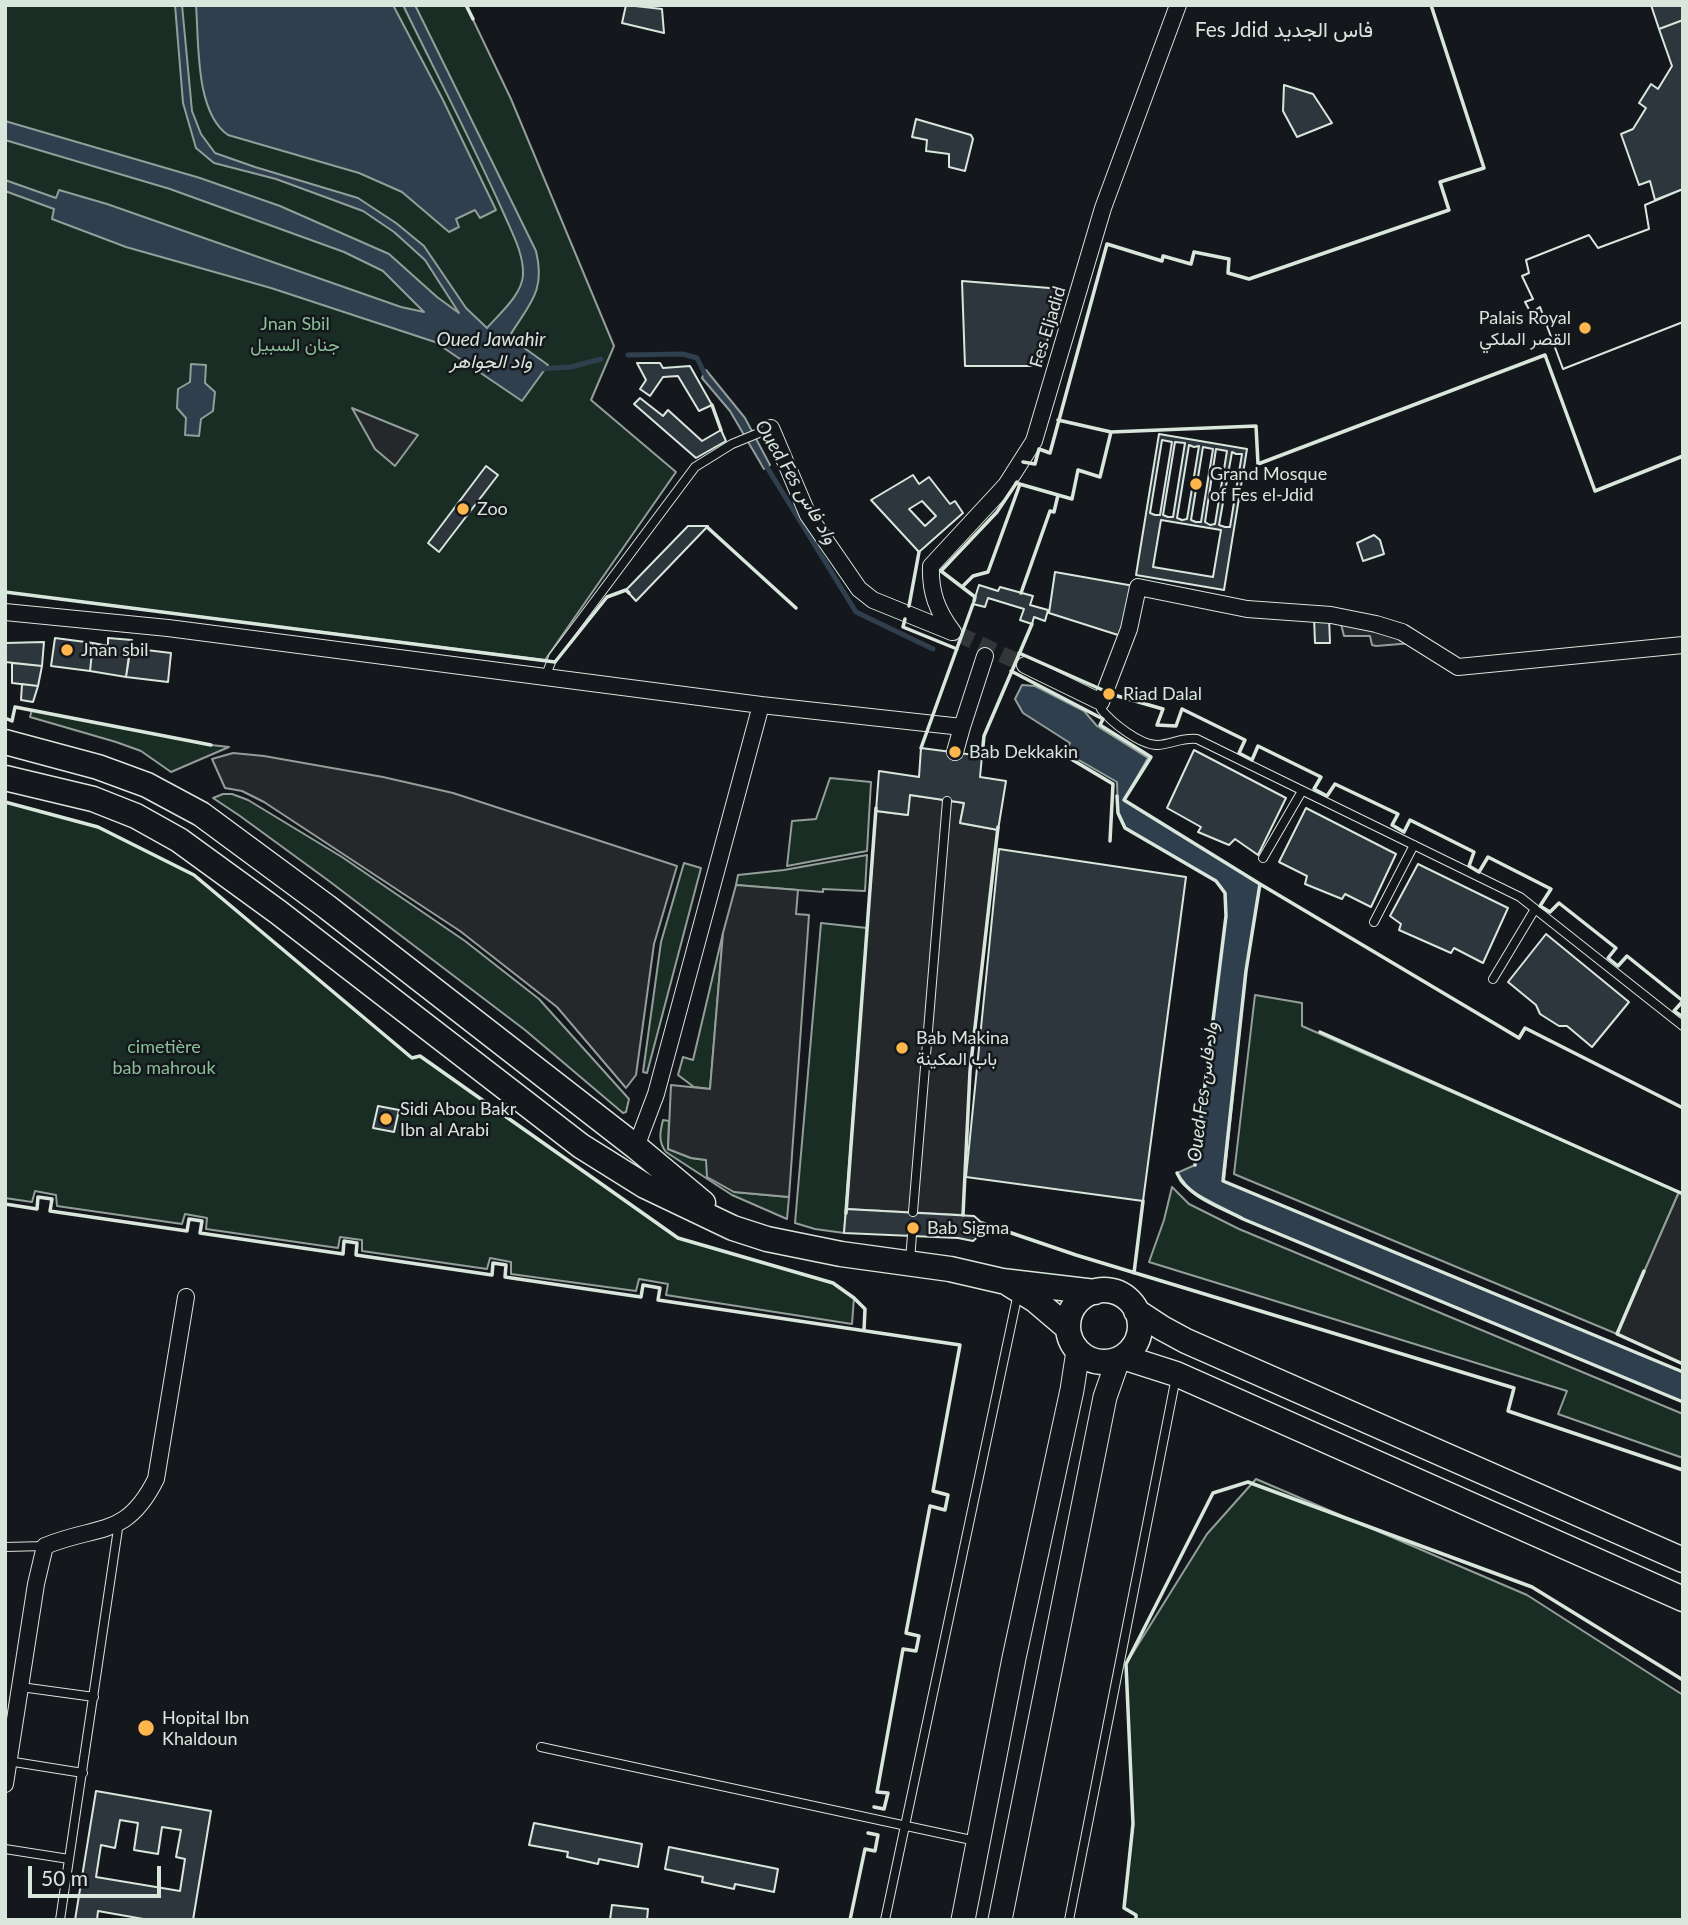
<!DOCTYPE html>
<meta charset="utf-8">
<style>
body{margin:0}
#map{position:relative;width:1688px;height:1925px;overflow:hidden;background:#14181c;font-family:Lato,sans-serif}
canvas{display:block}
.frame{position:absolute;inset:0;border:7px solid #d8e6dc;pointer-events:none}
.scale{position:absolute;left:28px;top:1866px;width:133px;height:32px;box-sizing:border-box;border:4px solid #d8e6dc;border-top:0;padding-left:9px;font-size:21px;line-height:24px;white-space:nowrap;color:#d8e6dc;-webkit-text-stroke:5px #14181c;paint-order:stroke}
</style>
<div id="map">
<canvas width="1688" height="1925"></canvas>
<div class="frame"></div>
<div class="scale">50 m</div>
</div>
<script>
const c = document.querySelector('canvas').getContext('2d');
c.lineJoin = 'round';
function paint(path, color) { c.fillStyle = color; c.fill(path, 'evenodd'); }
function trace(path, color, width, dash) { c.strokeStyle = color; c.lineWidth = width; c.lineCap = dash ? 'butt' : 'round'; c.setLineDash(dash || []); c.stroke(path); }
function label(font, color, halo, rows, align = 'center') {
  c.font = font + ' Lato,Vazirmatn,sans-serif'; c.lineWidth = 5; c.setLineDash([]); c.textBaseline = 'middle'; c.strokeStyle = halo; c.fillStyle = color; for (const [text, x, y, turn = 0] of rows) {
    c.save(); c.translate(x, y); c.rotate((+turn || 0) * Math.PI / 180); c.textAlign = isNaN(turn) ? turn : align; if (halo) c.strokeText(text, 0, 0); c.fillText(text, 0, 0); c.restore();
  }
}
const green = new Path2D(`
 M5,5h461l45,94 103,247 -23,54 85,72 -131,188 -540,-68z
 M32,710l179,35 18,2 -58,25 -30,-21 -25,-9 -86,-25z
 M830,778l41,4 -4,69 -80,15 5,-45 24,-2z
 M223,794h9l16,6 94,57 123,84 74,58 90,100 -3,13 -3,1 -98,-83 -196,-149 -89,-65 -27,-18z
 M5,802l93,25 96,48 218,183 8,-2 258,182 155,45 21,15 -2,26 -186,-29 2,-11 -29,-5 -3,12 -125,-17v-12l-21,-4 -3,11 -125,-18v-11l-22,-3 -2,11 -132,-19 1,-11 -22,-4 -3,10 -125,-18 -1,-11 -21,-4 -3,11 -27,-4z
 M867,855l-2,36 -42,-2v3l-87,-7 2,-10 46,-5z
 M684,863l17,5 -54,205 -4,-1 18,-130z
 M821,923l46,5 -23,305 -29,-4 -20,-6z
 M723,933l-13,156 -16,-2 -16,-12 5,-18 10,3z
 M1255,995l47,8v23l377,166 -62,142 -383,-160z
 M663,1120l6,1 -1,28 23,9 15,2 28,32 55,5 -2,22 -55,-24 -66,-43c-8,-10 -6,-20 -3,-32z
 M1172,1187l17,17 50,25 444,185v44l-125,-44 9,-23 -418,-129 15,-42z
 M1256,1479l271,116 156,100v225h-547v-5l-12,-7 9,-84 -7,-160 81,-130z`);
paint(green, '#1a2d24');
trace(green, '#939e99', 2);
const parking = new Path2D(`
 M352,408l66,27 -23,31 -20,-17z
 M1338,612l70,14 51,35 -46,-18 -37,3 -4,-1 -2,-9h-26z
 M233,753l31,3 119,21 70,16 224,73 -23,78 -18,131 -10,13 -69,-81 -97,-76 -196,-129 -22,-11 -17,-3 -13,-29z
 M910,795l54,8 -4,20 38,7 -28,241 -7,144 -117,-6 30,-398 31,4z
 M736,885l62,5 -2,24 13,1 -20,282 -55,-5 -27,-15 -1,-17 -15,-2 -23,-9 3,-64 39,4 13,-156z
 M1679,1192l4,2v170l-66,-30z`);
paint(parking, '#24282b');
trace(parking, '#939e99', 2);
const water = new Path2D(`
 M175,5h7l10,106 9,23 14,19 40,14 103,31 38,25 28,23 42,62 21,20c12,-14 35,-33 36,-53 1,-21 -11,-42 -19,-61 -31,-70 -67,-139 -101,-209h12l121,246c10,41 -7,53 -27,86l39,28 -26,36 -87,-59 -164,-54 -145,-41 -74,-28 2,-10 -49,-18v-11l51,18 3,-8 48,14 294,103 23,5 -41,-41 -39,-19 -174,-63 -165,-49v-19l195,57 80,28 109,48 48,43 22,16 -34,-53 -31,-28 -31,-21 -87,-32 -62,-16 -18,-15 -13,-45z
 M196,5h197l50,95 53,110 -16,8 -5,-8 -19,9 3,8 -10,5 -47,-40 -43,-19 -131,-38c-33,-23 -29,-92 -32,-130z
 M191,364l15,1 -1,18 10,9 -2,19 -12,8 -2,17 -14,-1 1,-17 -9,-10 1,-19 12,-7z
 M706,370l39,48 25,47 -6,4 -34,-58 -28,-33z
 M1022,685l13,1 49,25 13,15 51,32 -24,42 136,84 -14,87 -22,210 459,191v30l-440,-183 -52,-28 -10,-9 -4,-9 18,-8 31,-249 -1,-23 -9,-12 -91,-53 -7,-15 -1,-31 -52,-30 5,-9 -47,-30 -8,-14z`);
paint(water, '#2f3f4d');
trace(water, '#939e99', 2);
trace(new Path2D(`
 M628,355l55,-1 14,4 10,20
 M539,369l32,-2 30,-8
 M765,464l91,148 77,37`), '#2f3f4d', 5);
const building = new Path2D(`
 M626,5l36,4 2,24 -42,-10z
 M1651,5h32v15l-24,9z
 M1683,20v169l-28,11 -5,-19 -11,4 -18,-51 12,-5 13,-21 -7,-5 12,-19 7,5 14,-23 -13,-37z
 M1284,85l29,9 19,29 -35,14 -14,-26z
 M916,119l55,16 2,4 -8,32 -16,-4v-13l-23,-3 1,-11 -15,-3z
 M1683,189v133l-120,47 -23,-62 -9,6 -6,-11 8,-3 -11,-23 7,-3 -3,-13 63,-25 9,13 51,-19 -4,-24z
 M1683,189v133l-120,47 -23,-62 -9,6 -6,-11 8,-3 -11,-23 7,-3 -3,-13 63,-25 9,13 51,-19 -4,-24z
 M962,281l100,8 -22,77h-75z
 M637,363h23l3,5 27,-2 22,39 -13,6 -21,-35 -15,1 -13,19 -10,-7 6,-9z
 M640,398l23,18 5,-6 34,31 19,-11 5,11 -30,17 -62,-54z
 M1159,434l88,15 -23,141 -88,-15zM1161,520l60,10 -8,47 -60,-10z
 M1162,440l10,2 -12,73h-5l-5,-2z
 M1175,442l10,1 -12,74h-5l-5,-2z
 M1189,445l5,2 5,-1 -12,73 -5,1 -5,-2z
 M1203,447l10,2 -12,73h-5l-5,-2z
 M1216,449l11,2 -12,73 -5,1 -5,-3z
 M1232,452l4,2h6l-12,73h-5l-6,-2z
 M486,466l12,9 -59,77 -11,-9z
 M913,475l6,9 10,-7 21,27 5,-3 8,12 -44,39 -48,-52zM922,501l14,15 -11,10 -16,-17z
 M688,526h20l-72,75 -10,-11z
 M1374,535l6,5 4,14 -21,7 -6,-18z
 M1055,572l79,14 -5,43 -11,6 -69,-22z
 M979,585l19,6 2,-4 33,9 -3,9 18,5 -3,11 -11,-4 -2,7 -12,-4 4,-11 -36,-11 -3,9 -12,-3z
 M1314,617h15l1,26h-15z
 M55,638l38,5 -3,28 -39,-5z
 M108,638l24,2 -6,37 -36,-6 3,-28 15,3z
 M44,642l-2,24 -37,-4 1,-19z
 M130,648l41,5 -3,29 -42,-5z
 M12,663l30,3 -4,20 -26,-3z
 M22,684l16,2 -5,16 -12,-2z
 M921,748l61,8 -2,21 26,4 -8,49 -38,-7 4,-20 -54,-8 -2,20 -32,-4 3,-40 40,6z
 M1194,750l92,48 -28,57 -23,-16 -6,6 -31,-13 3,-5 -34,-19z
 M1306,808l90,46 -25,53 -26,-13 -3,5 -37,-15 2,-8 -28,-14z
 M999,849l187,28 -43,324 -177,-24z
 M1418,864l90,44 -25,55 -29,-15 -3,5 -52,-23 2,-6 -11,-8z
 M1546,934l83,68 -37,45 -25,-21h-8l-19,-12 -4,-9 -28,-23z
 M378,1106l21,4 -5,22 -21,-4z
 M846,1209l128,7 8,7 -1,11 -8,7 -15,-3 -114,-5z
 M96,1791l115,20 -18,109h-44l-51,-9 -1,9h-22zM120,1820l18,3 -4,27 24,4 4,-27 19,3 -5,27 9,2 -5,32 -84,-14 5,-32 14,3z
 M534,1823l108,21 -4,23 -39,-8 -1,5 -31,-7 1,-5 -39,-7z
 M669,1847l109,22 -4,23 -39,-8 -1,5 -32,-7 1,-5 -38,-8z
 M612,1905l36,4 -1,11h-37z`);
paint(building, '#2c363c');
trace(building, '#d8e6dc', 2);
trace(new Path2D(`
 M958,634l67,31`), '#313739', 16, [16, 8]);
const lane = new Path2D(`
 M546,675l7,-18 142,-190 37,-23 39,-16
 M1101,702v7c10,13 40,37 57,36 14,-1 25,-8 39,-6l323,158 163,129
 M1263,858l39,-67
 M1374,922l40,-77
 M1493,979l42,-70
 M913,1212l34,-411
 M910,1260l2,-25
 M5,1547l40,-1
 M21,1687l73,10
 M541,1747l435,94
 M8,1761l75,12
 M5,1849l64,10
 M60,1920l59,-398
 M885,1920l133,-627
 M1069,1920l107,-543`);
const street = new Path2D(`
 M771,428l37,87 51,74 14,11 79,32
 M5,612l163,16 593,77 -105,389 -20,53
 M953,632c-16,-21 -23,-40 -22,-66l75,-81 28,-44 69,-233 75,-203
 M1025,665l76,37 28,-73 9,-42 109,22 84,6 45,9 26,8 56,35 225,-22
 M761,705l201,22 23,-71
 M955,752l7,-25
 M5,1784l31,-200 9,-38c53,-22 81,-7 111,-67l30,-182`);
const secondary = new Path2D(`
 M963,1920l51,-262 58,-268 6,-39
 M1000,1920l105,-523 13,-37`);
const primary = new Path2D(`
 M5,742l93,25 49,18 54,29 126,93 309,240 67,56
 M5,778l88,21 43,17 43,24 99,72 303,234 64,40 88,42 34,11 74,15 109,15 52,12 93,11
 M1009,1284l26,16 33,28
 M1068 1326a36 36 0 1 1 72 0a36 36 0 1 1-72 0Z
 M1136,1311l26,17 24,13 497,219
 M1123,1357l53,17 507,225`);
trace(lane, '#d8e6dc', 10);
trace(street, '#d8e6dc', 18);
trace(secondary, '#d8e6dc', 25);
trace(primary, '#d8e6dc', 27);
trace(lane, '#14181c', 8);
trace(street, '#14181c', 16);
trace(secondary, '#14181c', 23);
trace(primary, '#14181c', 24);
trace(new Path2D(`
 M466,5l7,14
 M712,405l9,25
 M1058,420l53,12 145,-6 2,38 287,-109 50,136 88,-35
 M1023,462l12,2 4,-15 11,4 57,-209 55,17 1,-5 28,8 3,-12 35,7 -1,14 21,6 200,-69 -9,-28 44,-14 -53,-163
 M1016,483l56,16 6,-29 22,7 11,-45
 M707,527l89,81
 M962,587l11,-11 15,-4 32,-88
 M5,592l550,70 52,-65 19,-7 3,3
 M1021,593l29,-82 4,1 4,-17
 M974,601l1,-4 -34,-26 56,-59 20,-30
 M909,606l10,-54
 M905,619l-2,8 54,22
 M1019,653l95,42 49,14 -6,16 19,1 6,-17 63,31 -6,13 13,7 6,-14 63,31 -7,12 13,7 8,-12 63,30 -6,11 12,7 6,-12 64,32 -5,14 10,6 9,-15 63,32 -11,17 10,6 9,-9 57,45 -8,10 10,8 9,-10 56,45 -9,10 9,6
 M1011,671l92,48 -3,6 51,32 -27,43 136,84 -14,87 -23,210 460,191
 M5,718l7,3 3,-14 196,38
 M921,748l52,-144
 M1061,753l52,31 -3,57
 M982,756l2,-20 48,-112
 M1117,796l1,17 7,15 91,53 9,12 1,23 -31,249
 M5,802l93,25 96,48 218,183 8,-2 258,182 155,45 21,15 11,11 -1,21
 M1260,884l259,154 6,-10 158,80
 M1320,1032l363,162
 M1177,1173c11,24 44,34 66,46l440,183
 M5,1204l32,5 1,-12 14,2 -2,12 137,20 2,-12 13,2 -2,12 143,21 1,-13 13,2 -1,12 136,20 1,-12 13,2 -1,12 136,20 2,-12 17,3 -2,12 302,45 -27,146 15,4 -3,15 -15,-4 -24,127 13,3 -3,15 -13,-2 -26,143 11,1 -4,16 -10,-2
 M846,1213l30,-405
 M963,1215l7,-144 28,-244
 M982,1227v-4l94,32 438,133 -6,23 175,59
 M1644,1271l-27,63 66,30
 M1134,1273l9,-72
 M850,1920l15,-71 10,2 3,-16 -10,-2
 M1136,1920v-5l-12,-7 9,-84 -7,-160 87,-171 35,-11 284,105 151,93`), '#d8e6dc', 3.5);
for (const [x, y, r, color] of [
 [1585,328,7,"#ffb74d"],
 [1196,484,7,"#ffb74d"],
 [463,509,7,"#ffb74d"],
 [67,650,7,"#ffb74d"],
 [1109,694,7,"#ffb74d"],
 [955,752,7,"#ffb74d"],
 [902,1048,7,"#ffb74d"],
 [386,1119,7,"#ffb74d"],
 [913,1228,7,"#ffb74d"],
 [146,1728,9,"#ffb74d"]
]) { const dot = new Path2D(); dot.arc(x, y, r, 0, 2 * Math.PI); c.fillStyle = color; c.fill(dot); trace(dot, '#14181c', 2.5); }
label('18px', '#d8e6dc', '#14181c', [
 ["Palais Royal",1571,318,"right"],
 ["القصر الملكي",1571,339,"right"],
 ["Grand Mosque",1210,474],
 ["of Fes el-Jdid",1210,495],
 ["Zoo",477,509],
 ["Jnan sbil",81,650],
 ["Riad Dalal",1123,694],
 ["Bab Dekkakin",969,752],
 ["Bab Makina",916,1038],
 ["باب المكينة",916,1059],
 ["Sidi Abou Bakr",400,1109],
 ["Ibn al Arabi",400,1130],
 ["Bab Sigma",927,1228],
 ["Hopital Ibn",162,1718],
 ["Khaldoun",162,1739]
], 'left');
label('18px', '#8ac095', '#14181c', [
 ["Jnan Sbil",295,324],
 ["جنان السبيل",295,345],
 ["cimetière",164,1047],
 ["bab mahrouk",164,1068]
]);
label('18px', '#d8e6dc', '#14181c', [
 ["Fes Eljadid",1048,327,-73]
]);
label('italic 19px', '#d8e6dc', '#14181c', [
 ["Oued Jawahir",491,340],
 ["واد الجواهر",491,362],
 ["Oued Fes واد فاس",796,482,59],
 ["Oued Fes واد فاس",1203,1092,-83]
]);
label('21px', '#d8e6dc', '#14181c', [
 ["Fes Jdid فاس الجديد",1284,30]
]);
</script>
